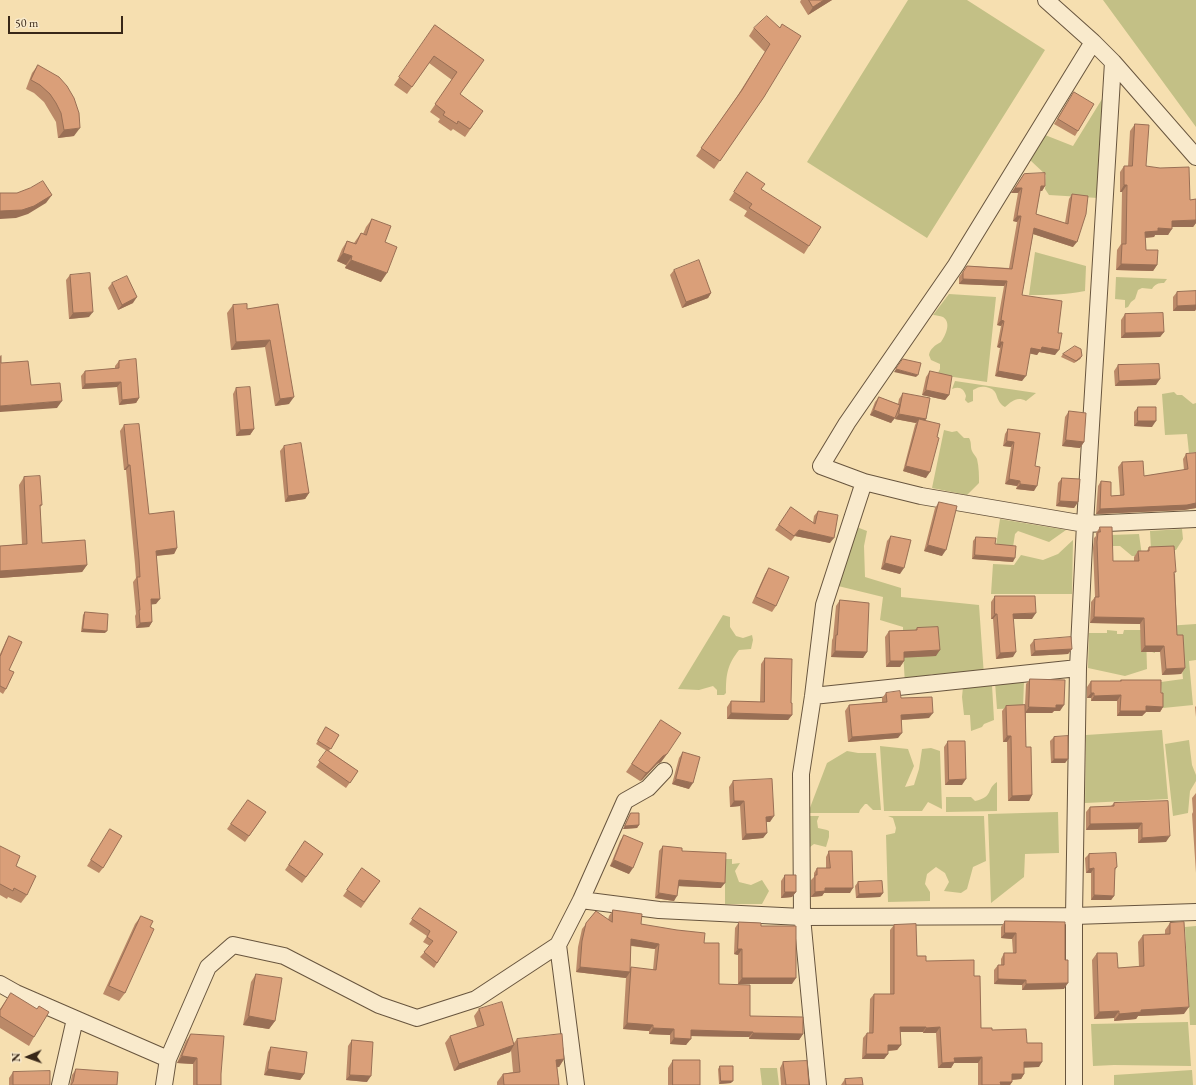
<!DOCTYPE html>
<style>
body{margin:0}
#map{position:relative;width:1196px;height:1085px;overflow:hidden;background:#f6dfb0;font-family:"EB Garamond",serif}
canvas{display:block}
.north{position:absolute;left:8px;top:1037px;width:40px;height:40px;-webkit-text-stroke:3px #f9eacc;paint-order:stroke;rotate:268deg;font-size:11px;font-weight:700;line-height:16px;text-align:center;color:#382718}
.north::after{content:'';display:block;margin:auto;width:14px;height:18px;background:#382718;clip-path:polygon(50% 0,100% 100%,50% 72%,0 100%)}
.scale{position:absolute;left:8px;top:16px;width:115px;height:18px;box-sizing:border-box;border:2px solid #382718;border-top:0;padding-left:5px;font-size:12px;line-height:14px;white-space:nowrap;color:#382718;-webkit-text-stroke:3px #f9eacc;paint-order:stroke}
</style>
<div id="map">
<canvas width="1196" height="1085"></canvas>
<div class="north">N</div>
<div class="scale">50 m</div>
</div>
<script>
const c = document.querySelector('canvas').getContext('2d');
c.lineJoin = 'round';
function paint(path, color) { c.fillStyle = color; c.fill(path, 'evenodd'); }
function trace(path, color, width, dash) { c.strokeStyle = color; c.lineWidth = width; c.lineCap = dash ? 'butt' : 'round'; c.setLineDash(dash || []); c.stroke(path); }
paint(new Path2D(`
 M908,0h59l78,50 -118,188 -120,-76z
 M1103,0h93v127z
 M1107,91l-1,29 -5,1 -1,12 4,1 -6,64 -49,-3 -4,-6 1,-14 -16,-15 15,-25 28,11z
 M1035,252l51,14 -1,25c-19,4 -37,4 -56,4z
 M1116,277l51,2 -3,4c-6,0 -9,1 -12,6l-10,-1 -4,2 -3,9 -4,3 -3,5 -3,1v-8l-10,-1z
 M949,294l47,3 -9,85 -47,-7 -2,-2 2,-4v-5l-9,-4 -2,-5c1,-6 6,-10 12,-13 4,-6 11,-19 2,-25 -3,-1 -7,-2 -10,-2z
 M955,381l81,12 -10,8c-9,-5 -14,0 -21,6 -12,-7 -4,-17 -19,-20 -5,-1 -8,0 -13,3v11l-5,2 -3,-3 1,-4c-2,-8 -7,-10 -14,-7z
 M1174,392l3,3h5l11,9 3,-1v49l-7,1 -2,-19 -22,1 -3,-41z
 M944,430l8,2 5,-1 7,7h5c3,5 1,8 3,13 1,3 4,5 5,8 2,8 2,17 2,24l-12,12 -35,-7z
 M1000,519l66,11 -17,12 -31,-11 -3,3 -2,13 -17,-1z
 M854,526l13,5 -3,15 1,31 36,11v9l78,8 5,71 -35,3 -17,-5 -27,10 -2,-33v-24l-23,-7 3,-23 -49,-12z
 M1182,529l1,10 -7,11h-25l-1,-19z
 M1139,534l3,22h-10l-12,-10h-8l-1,-11z
 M1073,540l-1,54h-81l2,-30 21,1 7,-10 22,5 15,-6z
 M723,615l7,2v10l6,9 7,2 9,-3 1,5 -2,9 -12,1c-12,15 -13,25 -13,43l-2,2h-7v-5l-4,-4 -14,4 -21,-1z
 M1196,624v36l-7,1 4,44 -30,3 -2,-26 22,-3 -4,-39 -24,1v12l-3,-1 -1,-25z
 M1107,630l10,1v3h6l1,-4h18l4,4 1,35 -22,7 -37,-8 1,-35h18z
 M1024,681l-1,27 -26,1 -2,-27z
 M992,685l2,35 -10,4 -2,3 -11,4 -1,-16h-6l-2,-18 1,-10z
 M1162,730l6,69 -83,4 1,-68z
 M1189,740l3,25 4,10v6l-6,10 -2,22 -15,3 -8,-72z
 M880,746l28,3 6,17 -9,21 9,-2 5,-16 3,-20 9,-1 9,3 2,58 -14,-7 -6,9h-38z
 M847,751l11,2h18l5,57h-8l-6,-6h-2l-5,6 -1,3h-51l19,-50z
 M997,782v29l-51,1v-15h25l4,4c19,-4 11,-12 22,-19z
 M1058,812l1,41 -34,1 -1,23 -33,26 -3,-89z
 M810,816h9l-2,5 1,7 9,2 2,1v6l-3,10 -12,-3 -4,3z
 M888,816h96l2,45 -13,6 -6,22 -6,4 -17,-2 5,-9 -4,-9 -9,-6 -9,7 -2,10 5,8v9l-42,1 -2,-67 9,-2 1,-5 -3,-10z
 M725,859h7v5l8,-1 -5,8 4,11 12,3 11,-5 7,11 -7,13h-37z
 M1196,926v99h-6l-5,-98z
 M1188,1022l3,44 -77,-1 -21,1 -2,-42z
 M760,1068h17l2,17h-17z
 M1192,1070l1,15h-79v-10z`), '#c3c086');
const minor = new Path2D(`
 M1046,0l47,42 20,20 83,95
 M1093,42l-137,223 -109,158 -26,43 43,16 57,14 164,28 111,-5
 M813,696l265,-28
 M581,900l78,10 143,7 272,-1 122,-4
 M558,945l18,140
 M0,984l16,9 152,66
 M60,1085l15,-66
 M164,1085l4,-26 40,-92 25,-22 51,11 95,49 38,13 59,-19 82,-54 23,-45 44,-99 23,-13 16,-17
 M818,1085l-16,-168 -1,-143 12,-78 11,-91 40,-123
 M1074,1085v-169l4,-248 7,-144 28,-462`);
trace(minor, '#68553e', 18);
trace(minor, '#f9eacc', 16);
paint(new Path2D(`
 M801,0h31l-24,15 -8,-13z
 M435,25l49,35 -24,34 23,17 -18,26 -12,-8 -2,2 -13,-9 2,-3 -10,-7 22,-32 -23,-17 -22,31 -13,-9z
 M754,28h26l-16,69 -50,72 -18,-13 40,-58 29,-46 -16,-16z
 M38,65l36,71 -16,2 -2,-16 -12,-20 -10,-9 -8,-4 6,-16z
 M1074,92l4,39 -3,5 -21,-12z
 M1135,124l11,42 44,34 6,-1v24l-3,4h-21l-4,8h-13l-1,2 -9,1 1,12 11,15 -4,6 -37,-1 1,-20 4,-6 1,-52h-2v-20l4,-6h4l2,-35z
 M747,172l14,17 48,57 -5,8 -60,-38 3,-5 -18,-11z
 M1024,174l21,12 -3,5h-2l-4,23 29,9 4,-24 3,-5 1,53 -40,-13 -11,61 36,38 -3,22 -16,-3 -2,3 -7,-2 -8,28 -27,-5 5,-28 -3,-1 4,-21 -4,-1 7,-39 -45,-2v-7l8,-11 42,2 8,-46 -4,-1 5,-28h-7z
 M372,219l13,23 -4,40 -36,-14 1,-3 -9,-4 5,-12 5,-8 7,2 7,-10 2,1 3,-7z
 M674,270l37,23 -3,5 -26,10 -12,-33z
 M70,275l19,42 -20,2 -3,-39z
 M112,283l21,20 -15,7 -10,-22z
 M1196,291v18l-1,2h-22v-14l4,-5z
 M278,304l11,100 -14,2 -10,-59 -34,3 -4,-37 6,-8 14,4z
 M1125,314l39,18 -4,5 -39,1v-18z
 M1063,354l19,2 -2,3 -6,4 -13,-6z
 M119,361l20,37 -3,5 -17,2 -2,-18 -35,2 -1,-13 4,-5 30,-2v-3z
 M1118,365l38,20 -41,1 -1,-15z
 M930,371l19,24 -4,5 -23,-5 4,-18z
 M236,388l18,41 -4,6 -14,1 -3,-42z
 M903,393l23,26 -2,2 2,57 -23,-7 12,-46 1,-2 -21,-4 1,-5 -5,9 -21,-8 5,-13 4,-5 19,7 1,-5z
 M1138,407l14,20 -18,-1v-14z
 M1069,411l15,31 -4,6 -18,-2 3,-29z
 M124,425l25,89 28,34 -3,6 -17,2 -1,48h-5l1,18 -3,5 -13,1 -1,-12 1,-2 -3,-32 3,-4 -1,-14 -9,-94h-2l-4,-39z
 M1008,429l27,37 -1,25 -18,-2 1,-3 -12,-2 6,-37 -8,-1 2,-12z
 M284,446l25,47 -4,6 -20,3 -5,-51z
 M1196,453v55l-12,2 -88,4 2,-28 3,-5 10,15 9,-1 -2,-28 4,-5 22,14 40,-6 -1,-11 3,-5z
 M24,477l18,28 -2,2 2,36 45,22 -5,7 -82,6v-32l22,-2 -3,-59z
 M1062,478l16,24 -4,6 -18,-2 2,-23z
 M939,502l3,54 -18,-5 11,-43z
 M791,507l22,16 1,-7 4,-5 12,32 -35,-7 -4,5 -16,-11z
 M1100,527l13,34h21v-4l4,-6h9l2,-4 26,27 2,61 8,33 -4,6 -19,1 -2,-23h-19l-1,-28 -50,-1 1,-21 4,-5 -2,-49 1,-10 2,-2v-3z
 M891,536l9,38 -19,-5 6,-28z
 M976,537l19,7 18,18 -41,-3 1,-18z
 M769,568l7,38 -4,6 -20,-9 13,-29z
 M995,596l37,23h-19v38l-17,2 -3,-40h-2v-17z
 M840,600l27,52 -4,6 -32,-1 1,-17 1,-2 3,-32z
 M85,612l20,21 -24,-1 2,-17z
 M917,628l19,28 -32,1v4l-4,6h-14l-1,-30 4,-6 26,-1z
 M9,636v34l-3,19 -3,5 -3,-2v-38l6,-13z
 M1034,640l38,9 -4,5 -37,2 -1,-11z
 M765,658l26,45 1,12 -4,5 -61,-1v-12l4,-6 29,1 1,-38z
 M1030,679l30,32h-6l-2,2h-26v34l6,48 -3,6h-21l-1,-59h-4l-1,-31 4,-5 19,-1 1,-21z
 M1121,680l40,13 2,14 -3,5h-14l-4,4h-25v-15h-26v-3h-4v-11l4,-6h29z
 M886,693l15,5 28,20 -27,2 -4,18 -50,4 -3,-31 4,-6 33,-3v-4z
 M1196,706v11l-1,-10z
 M661,720l6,34 -6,8 -4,2 -15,16 -2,1 -14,-9z
 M326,727l13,8 -10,16 29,20 -12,17 -30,-21 11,-16 -11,-7z
 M1054,737l14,22 -3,4h-14l-1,-22z
 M948,741l14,44h-17l-1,-38z
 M683,752l6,37 -17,-5 7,-26z
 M733,781l37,41h-4l1,11 -4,5 -21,2 -2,-34 -10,1 -1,-20z
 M1196,793v80l-4,-59 1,-2 -1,-14z
 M248,800l18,12 -21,30 -18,-13z
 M1168,801l-2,41 -28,1v-14l-52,1v-18l4,-5 21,-1 3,-3z
 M631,813l8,12 -2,3 -14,1 6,-13z
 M110,829l-7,39 -4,5 -12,-7z
 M624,835l5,39 -19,-8 10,-25z
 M305,841l18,13 -21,29 -17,-13z
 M0,846l16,20 11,29 -6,8 -13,-6 -1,2 -7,-4z
 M663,846l19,5 39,37 -42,-2 -5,15 -19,-3 4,-47z
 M829,851l21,42h-26l-2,3 -11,1v-17l3,-3v-4l3,-5h9v-11z
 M1089,854l28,13 -2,3 -1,26 -3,4h-20v-27h-5l-1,-15z
 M362,868l18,13 -19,27 -18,-12z
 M785,875l11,17 -4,5 -11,1v-17z
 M858,882l25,11 -3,4 -24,1 -1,-12z
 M420,908l37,24 -23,36 -14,-11 10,-11 -7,-4 4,-6 -18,-12z
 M613,910l28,14 63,19 15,41 31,32 53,18 -4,6 -50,-1v-2l-58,-1 -5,9 -16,-1v-9l-21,-1v-3l-26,-2 3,-51 -50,-6 2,-25 4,-18 14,-18 12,9 1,-4zM631,946l24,3 -2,21 -23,-2z
 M141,916l9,11 -25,66 -6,8 -16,-7 32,-70z
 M1005,921l60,1 -1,67 -42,1v-5l-28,-1v-14l4,-5h3v-6l3,-6h9l-1,-14 -11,-1v-11z
 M739,922l22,4 31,58h-54v-29l-4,-1 1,-26z
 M1170,923l14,91 -46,2 -2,3 -22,2v-3l-20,1 -2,-59 5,-7 21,15 21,-1 -1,-25 5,-7 22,-1v-4z
 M894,925l23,31 9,5 48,15 7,52 11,2 35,13 12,24h-15v7l-3,5 -9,1v2l-2,3h-32v-22h-24l-3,5h-13l-2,-35h-13v-1h-23l1,13 -4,5 -9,1v3l-4,5h-22l1,-21 4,-5h2l1,-34 4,-5h16v-64z
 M256,974l19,47 -6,8 -26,-4 8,-43z
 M11,993l23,44 -5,9 -29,-18v-19z
 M479,1009l35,34 3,-4 47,20 -5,8h-2l2,18h-62v-3l6,-8 10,-2 -2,-22 -1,2 -56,19 -9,-28 5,-7 27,-9 -3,-11z
 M191,1034l30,40v11h-28v-21l-16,-1 9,-22z
 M352,1040l15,42 -21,-2 2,-34z
 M271,1047l33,27 -4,6 -36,-5 4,-23z
 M673,1060l27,25h-32v-17z
 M783,1062l26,23h-28l-1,-17z
 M720,1066l11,17 -12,1 -1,-15z
 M76,1069l41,16h-47l2,-10z
 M13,1072l37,13h-41v-7z
 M845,1079l18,6h-22z`), '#bb8968');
paint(new Path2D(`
 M824,0h8l-24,15 5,-8z
 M80,128l-6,8 -16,2 6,-8z
 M1124,185h3l-5,7h-2z
 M1041,186h4l-3,5h-4z
 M1015,188h7l-4,5h-7z
 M52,195l-6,8 -18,11 -12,4 -16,1v-8z
 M1017,216h4l-4,6 -4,-1z
 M1196,220v3l-3,4h-25l4,-6z
 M1034,228l43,14 -4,5 -43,-14z
 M1158,228l14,1 -4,6h-13l-1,2 -13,1 4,-6z
 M343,253l9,3 -6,9 -9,-4z
 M351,260l36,13 -6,9 -36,-14z
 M1121,264l36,1 -4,6 -37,-1z
 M963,279l44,2 -3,5 -45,-2z
 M711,293l-3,5 -26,10 4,-6z
 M137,297l-4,6 -15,7 4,-5z
 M1196,305v4l-1,2h-22l4,-5z
 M93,312l-4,5 -20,2 4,-6z
 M1001,320l3,1 -3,5 -4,-1z
 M1164,332l-4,5 -39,1 4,-5z
 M270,340l-5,7 -34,3 5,-8z
 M1000,342h3l-3,6 -3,-1z
 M1042,347l17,3 -4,5 -16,-3 -2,3 -10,-2 4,-5z
 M1082,356l-2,3 -6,4 2,-2z
 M896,369l22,6 -2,2 -22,-5z
 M998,371l28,5 -4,5 -27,-5z
 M1160,379l-4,6 -41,1 4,-5z
 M121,382l-4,5 -35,2 3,-5z
 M926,390l23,5 -4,5 -23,-5z
 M294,397l-5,7 -14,2 5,-7z
 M139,398l-3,5 -17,2 3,-5z
 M62,401l-5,7 -57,4v-6z
 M874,410l21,8 -4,5 -21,-8z
 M899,414l27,5 -4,5 -3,-5 -3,4 -21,-4z
 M1138,421h18l-4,6 -18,-1z
 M254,429l-4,6 -14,1 4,-6z
 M1066,440l18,2 -4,6 -18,-2z
 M1007,441l7,1 -3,5 -8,-1z
 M128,465h2l-4,5h-2z
 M906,466l24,6 -4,6 -23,-7z
 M1009,479l11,2 -3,5 -12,-2z
 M1020,484l17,2 -3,5 -18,-2z
 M309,493l-4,6 -20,3 3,-6z
 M1060,501l18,1 -4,6 -18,-2z
 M1196,503v5l-12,2 -88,4 4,-5z
 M799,530l35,8 -4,5 -35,-7z
 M928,545l18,5 -4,6 -18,-5z
 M177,548l-3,6 -22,2 4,-5z
 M975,555l40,3 -2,4 -41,-3z
 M885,563l19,5 -4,6 -19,-5z
 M87,565l-5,7 -82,6v-7z
 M151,599h9l-4,5 -9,1z
 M1036,613l-4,6h-23l4,-5z
 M995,614h2l-4,5h-2z
 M1094,617l50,1 -4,6 -50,-1z
 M152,622l-3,5 -13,1 4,-5z
 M83,629l24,2 -2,2 -24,-1z
 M1145,646h19l-4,6h-19z
 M1072,649l-4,5 -37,2 4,-5z
 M940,650l-4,6 -36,2 4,-6z
 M835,651l32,1 -4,6 -32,-1z
 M1016,652l-3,5 -17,2 4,-6z
 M890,661h14l-4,6h-14z
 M1185,668l-4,6 -19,1 4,-6z
 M1091,693h3l-3,5h-4z
 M1121,695l-4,6h-26l3,-5z
 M1056,705h8l-4,6h-6l-2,2h-27l4,-6z
 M1146,706l17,1 -3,5h-14l-4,4h-25l3,-5z
 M731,713l61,2 -4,5 -61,-1z
 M933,713l-4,5 -31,2 3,-5z
 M902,733l-4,5 -50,4 4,-5z
 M1007,736h4l-4,6h-4z
 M667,754l-6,8 -4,2 -15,16 -2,1 6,-8 17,-17z
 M1054,759h14l-3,4h-14z
 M676,779l17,4 -4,6 -17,-5z
 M966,779l-4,6h-17l4,-5z
 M1032,795l-3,6h-21l4,-5z
 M734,801h10l-4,5 -10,1z
 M774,816l-4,6h-8l4,-5z
 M1142,823l-4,6 -52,1 4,-6z
 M639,825l-2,3 -14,1 2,-3z
 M767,833l-4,5 -21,2 4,-6z
 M1170,836l-4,6 -28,1 4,-5z
 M614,860l19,8 -4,6 -19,-8z
 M1094,868l-3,5h-5l3,-4z
 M679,880l46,3 -4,5 -45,-2z
 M825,888h28l-3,5h-26l-2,3 -11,1 4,-5z
 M785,892h11l-4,5 -11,1z
 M659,893l18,3 -3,5 -19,-3z
 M883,893l-3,4 -24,1 3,-4z
 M1094,895l20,1 -3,4h-20z
 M1005,933h11l-4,6 -11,-1z
 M631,939l28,5 -4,5 -28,-4z
 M738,949h4l-4,6 -4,-1z
 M580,967l50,5 -4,6 -50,-6z
 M742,978h54l-4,6h-54z
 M998,979l28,1 -4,5 -28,-1z
 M1068,983l-4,6 -42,1 4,-6z
 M1189,1007l-5,7 -46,2 -2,3 -22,2 5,-7 22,-4z
 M1119,1011l-5,7 -20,1 5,-7z
 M249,1016l26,5 -6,8 -26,-4z
 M627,1023l26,2 -4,6 -26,-2z
 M900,1027h26l-3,5h-27z
 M940,1027l-4,6h-13l3,-5z
 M653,1028l21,1 -4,6 -21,-1z
 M691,1030l62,2 -4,5 -62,-1z
 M753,1033l50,1 -4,6 -50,-1z
 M674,1038l17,1 -5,6 -16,-1z
 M514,1045l-4,7 -56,19 5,-7z
 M888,1045h13l-4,5 -13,1z
 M866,1054h22l-4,5h-22z
 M182,1056l15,2 -4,6 -16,-1z
 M982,1057l-4,6h-24l-3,5h-13l4,-5 12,-5z
 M564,1059l-5,8 -9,1 6,-8z
 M1024,1062h18l-3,5 -19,1z
 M268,1069l36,5 -4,6 -36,-5z
 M1012,1074h12l-3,5 -12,1z
 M350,1075l21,1 -4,6 -21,-2z
 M721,1081h12l-2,2 -12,1z
 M1000,1082h12l-2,3h-12z`), '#996f55');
const building = new Path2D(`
 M809,0h15l-11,7z
 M767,16l13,12 2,-4 19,12 -37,61 -44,64 -19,-13 41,-58 28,-46 -16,-16z
 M435,25l49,35 -24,34 23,17 -13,18 -12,-8 -1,3 -14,-9 2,-3 -10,-8 22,-32 -23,-16 -22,31 -13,-10z
 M38,65l21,12 8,9 7,12 5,15 1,15 -16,2 -3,-17 -5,-10 -6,-9 -10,-9 -9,-5z
 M1074,92l20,12 -16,27 -20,-12z
 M1135,124l14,1 -3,41 14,2 29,-1 1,33 6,-1v21l-24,1v8l-14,-1v3l-13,1 1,18h12l-1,15 -36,-1 1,-20h4l1,-59h-3v-19h8z
 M747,172l18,12 -4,5 60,38 -12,19 -60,-38 3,-4 -18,-12z
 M1045,173v13h-4l-5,28 32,10 4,-30 16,2 -2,18 -9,28 -43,-14 -12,67 40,6 -4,32h4l-3,17 -17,-3 -1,3 -10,-2 -5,28 -28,-5 5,-29h-3l4,-21 -3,-1 6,-39 -44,-2v-7l4,-6 45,3 9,-53h-4l5,-28h-7l9,-14z
 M43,181l9,14 -18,11 -12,4 -22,1v-18h17l13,-5z
 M372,219l19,7 -6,16 12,5 -10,26 -36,-13 1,-4 -9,-3 4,-12 9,3 5,-11 5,2z
 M699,260l12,33 -25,9 -12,-32z
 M90,273l3,39 -20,1 -3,-38z
 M127,276l10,21 -15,8 -10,-22z
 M1196,291v14l-19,1v-14z
 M247,304v5l31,-5 16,93 -14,2 -10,-59 -34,2 -3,-37z
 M1163,313l1,19 -39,1v-19z
 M1075,346l6,3 1,7 -6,5 -13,-7z
 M1,356v7l27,-2 3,24 29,-2 2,18 -62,5v-49z
 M136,359l3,39 -17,2 -1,-18 -36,2v-13l34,-3v-7z
 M903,359l18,4 -3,12 -22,-6z
 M1159,364l1,15 -41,2 -1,-16z
 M930,371l22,5 -3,19 -23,-5z
 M250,387l4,42 -14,1 -4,-42z
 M903,393l27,5 -4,21 -27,-5z
 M879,397l21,8 -5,13 -21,-8z
 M1138,407h18v14h-18z
 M1069,411l17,2 -2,29 -18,-2z
 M919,419l21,5 -3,13 2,1 -9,34 -24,-6z
 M139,424l10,90 25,-3 3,37 -21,3 4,48h-9l1,23 -12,1 -1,-13h1l-3,-33h3l-1,-18 -9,-94h-2l-4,-40z
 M1008,429l32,4 -5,33 5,1 -3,19 -17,-2v-3l-11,-2 5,-37 -7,-1z
 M301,443l8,50 -21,3 -4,-50z
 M1196,453v50l-9,2 -87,4 1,-28 10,1v14l13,-1 -2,-33 21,-1 1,15 44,-7 -2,-15z
 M40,476l2,29h-2l2,38 43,-3 2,25 -87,6v-25l27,-2 -3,-67z
 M1062,478l18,1 -2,23 -18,-1z
 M939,502l18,4 -11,44 -18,-5z
 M791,507l24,17 3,-13 20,4 -4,23 -35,-8 -5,6 -15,-11z
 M1100,527h12l1,34h26l-1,-10h11v-4l25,-1 2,26h-2l3,63h6l2,33 -19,1 -2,-23h-19l-1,-28 -50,-1 1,-20h4l-2,-55 1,-10h2z
 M891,536l20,4 -7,28 -19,-5z
 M976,537l20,1 -1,6 21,2 -1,12 -40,-3z
 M769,568l20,9 -13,29 -20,-9z
 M995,596h40l1,17 -23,1 3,38 -16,1 -3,-39h-2z
 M840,600l29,3 -2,49 -32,-1 1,-16h1z
 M85,612l23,2 -1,17 -24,-2z
 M938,627l2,23 -36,2v9h-14l-1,-30 28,-1v-2z
 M9,636l13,6 -13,28 5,2 -8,17 -6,-3v-29z
 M1071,637l1,12 -37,2 -1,-11z
 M765,658l27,1 -1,44h1v12l-61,-2v-12l33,1z
 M1030,679l35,1 -1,25h-8v3l-27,-1z
 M1121,680h40v13h2v14l-17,-1v5h-26l1,-16 -27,1v-3h-3v-12h30z
 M900,691l1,7 31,-1 1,16 -32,2 1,18 -50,4 -3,-32 38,-3 -1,-9z
 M1025,705l1,42h5l1,48 -20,1 -1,-60h-4l-1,-30z
 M661,720l20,13 -14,21 -4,2 -15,16 -2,1 -14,-9z
 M326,727l13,8 -8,14 -13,-8z
 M1068,736v23h-14v-22z
 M948,741h17l1,38 -17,1z
 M327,750l31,21 -8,12 -31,-22z
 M683,752l17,5 -7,26 -17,-4z
 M772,779l2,37 -8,1 1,16 -21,1 -2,-33h-10l-1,-20z
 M248,800l18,12 -17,24 -18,-12z
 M1168,801l2,35 -28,2v-15l-52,1v-17l24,-1v-3z
 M631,813h8v12l-14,1z
 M110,829l12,7 -19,32 -12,-8z
 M624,835l19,8 -10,25 -19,-8z
 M305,841l18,13 -17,23 -17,-12z
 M0,846l20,10 -4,10 20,10 -9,19 -13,-7 -1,3 -13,-7z
 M663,846l19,2v3l44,2 -1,30 -46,-3 -2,16 -18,-3z
 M829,851h23l1,37h-28v3l-10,1v-17h2v-7h13z
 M1116,853l1,14 -2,1 -1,28 -20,-1v-27l-5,1v-15z
 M362,868l18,13 -16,21 -17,-12z
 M785,875h11v17h-11z
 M882,881l1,12 -24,1 -1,-12z
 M420,908l37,24 -20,31 -13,-11 9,-11 -6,-4 3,-6 -18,-12z
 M613,910l29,4 -1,10 36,6 28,3 -1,10h15v41l31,1v31l53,1v17l-50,-1v-1l-62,-2v9l-17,-1v-9l-21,-1v-3l-26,-2 4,-56 25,3 3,-26 -28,-5 -1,33 -50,-5 2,-26 4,-18 10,-12 16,11z
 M141,916l12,5 -3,6 4,2 -29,64 -16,-7z
 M1005,921l60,1v38h3v23l-42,1v-4l-28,-1v-14h6v-12h12v-20h-11z
 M739,922l22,1v3h35v52h-54v-29h-4z
 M1184,922l5,85 -48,3v2l-22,2v-3l-20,1 -2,-59h20l1,15 26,-2 -1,-31 27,-1v-11z
 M916,924l1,32h9v5l48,-1v16h6l1,52h11v2l34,-1 1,14h15v19h-18v12h-12v8h-12l1,3h-19v-28l-28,1 1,4 -13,1 -2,-36 -14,1v-1h-26l1,18h-13v9h-22l1,-21h6l1,-39h20v-69z
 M256,974l26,4 -7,43 -26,-5z
 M11,993l26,16 2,-3 10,6 -15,25 -34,-21v-5z
 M502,1002l12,43 -55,19 -9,-28 34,-11 -5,-16z
 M191,1034l33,2 -3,38v11h-24v-27l-15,-2z
 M562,1034l2,25 -8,1 3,25h-55l-1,-11 17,-2 -3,-33z
 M352,1040l21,2 -2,34 -21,-1z
 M271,1047l36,5 -3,22 -36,-5z
 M673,1060h27v25h-27z
 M807,1061l2,24h-23l-3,-23z
 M720,1066h13v15h-12z
 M76,1069l42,3 -1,13h-46l2,-3z
 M50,1071v14h-37v-13z
 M862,1078l1,7h-17l-1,-6z`);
paint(building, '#da9f79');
trace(building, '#996f55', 1);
</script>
